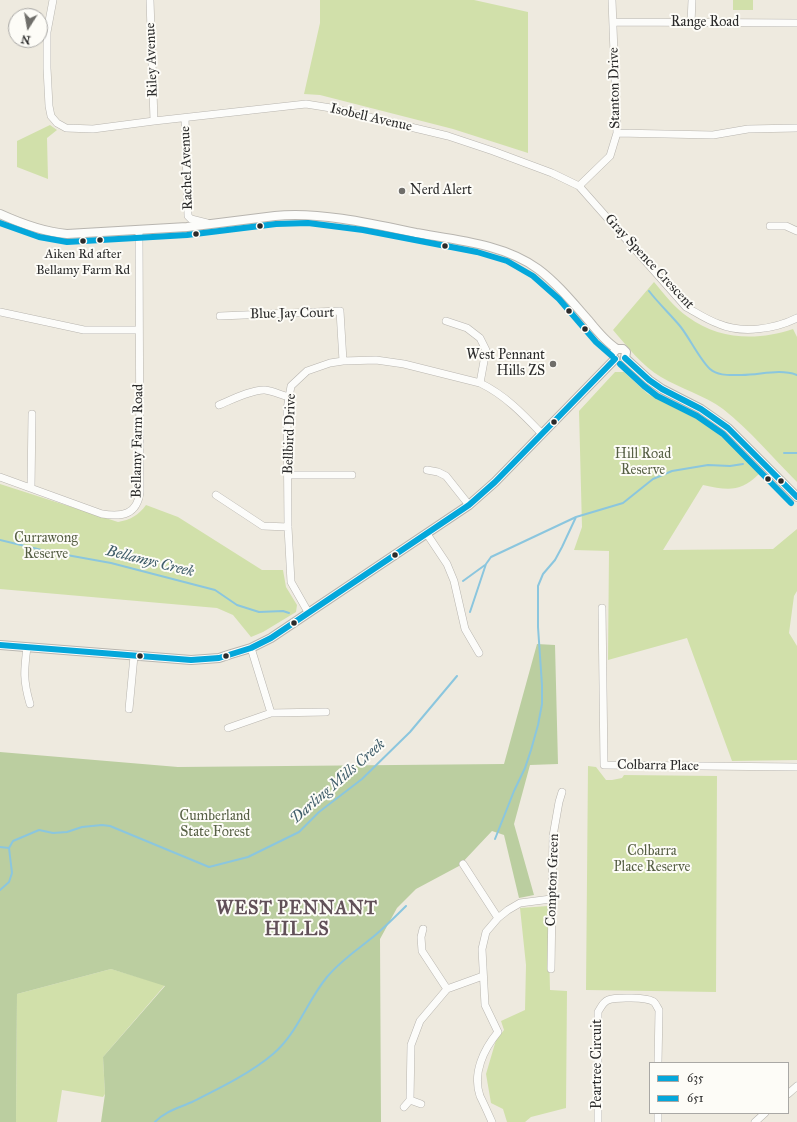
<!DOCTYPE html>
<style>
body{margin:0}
#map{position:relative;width:797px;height:1122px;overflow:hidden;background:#eeeadf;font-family:"IM FELL Great Primer",serif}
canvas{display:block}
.legend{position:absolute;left:649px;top:1062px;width:140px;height:52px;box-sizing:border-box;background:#fdfcf7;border:1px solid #a9a8a5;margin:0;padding:5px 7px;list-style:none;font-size:12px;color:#2b2b2b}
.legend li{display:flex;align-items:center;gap:8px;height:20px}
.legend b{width:20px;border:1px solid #a9a8a5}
.north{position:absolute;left:8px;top:8px;width:40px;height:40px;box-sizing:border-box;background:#fdfcf7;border:1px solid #a9a8a5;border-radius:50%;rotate:191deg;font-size:11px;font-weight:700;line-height:16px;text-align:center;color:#2b2b2b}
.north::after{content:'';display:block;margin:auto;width:14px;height:18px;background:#6f6e6a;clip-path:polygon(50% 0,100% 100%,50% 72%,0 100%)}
</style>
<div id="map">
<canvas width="797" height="1122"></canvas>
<ul class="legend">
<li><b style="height:5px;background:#04a7db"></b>635</li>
<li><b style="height:5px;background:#04a7db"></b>651</li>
</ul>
<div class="north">N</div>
</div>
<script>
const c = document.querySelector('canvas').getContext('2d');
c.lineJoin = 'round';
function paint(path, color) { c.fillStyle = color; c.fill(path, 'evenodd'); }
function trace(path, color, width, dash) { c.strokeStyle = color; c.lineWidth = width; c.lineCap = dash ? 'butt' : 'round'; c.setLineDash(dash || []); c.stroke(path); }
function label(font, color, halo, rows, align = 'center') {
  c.font = font + ' "IM FELL Great Primer",serif'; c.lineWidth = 4; c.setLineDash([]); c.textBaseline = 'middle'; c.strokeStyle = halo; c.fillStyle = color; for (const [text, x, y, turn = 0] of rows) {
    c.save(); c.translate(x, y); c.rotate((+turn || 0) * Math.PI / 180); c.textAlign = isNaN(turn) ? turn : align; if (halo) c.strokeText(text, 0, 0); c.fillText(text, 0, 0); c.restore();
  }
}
paint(new Path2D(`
 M320,0h154l54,12v141l-75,-24 -133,-34 -16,-1 16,-71z
 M733,0h20v10h-20z
 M50,125l7,5 -10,8 1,41 -31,-12v-26z
 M654,282c10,12 21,26 34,35 31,23 70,24 105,12l4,8v145c-24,-24 -47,-52 -74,-73 -19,-14 -42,-20 -62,-32 -19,-11 -34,-31 -48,-47z
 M615,372h9l24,22 51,26 15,11 18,14 27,29c-19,19 -32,16 -56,11l-40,65 110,-1 24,-20v62l-3,5 -5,37 8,13v114l-65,1 -45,-123 -79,22 1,-109 -35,-1 8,-23 -3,-116z
 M0,484l118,38c12,-2 21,-7 28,-17l32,12 84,53h21l3,17 11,18 -1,7 -33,20 -12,5 -18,-22 -16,-7 -217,-19z
 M588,766l8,1 10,13h6l10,-2 2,-3 93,1 -1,216 -130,-2z
 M548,906l2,84 17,1 -1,117 -35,9 -6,5h-18l-4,-13 -12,-6 -5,-29 10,-34 8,-10 -3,-9 24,-11 1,-45 -6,-57z
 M111,969l54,16 -62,72 2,37 -2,3 -41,-7 -5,32h-41l1,-128z`), '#d1e0aa');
paint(new Path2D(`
 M537,644l18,1 3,119 -28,1 -16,59 20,71 -15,3 -15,-63 -12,-4 -33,35 -43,23 -19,19 -17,31 1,183h-280l4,-28 -2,-37 62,-71 -54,-17 -94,25 -1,128h-16v-370l178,15 326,-3z`), '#bbcea0');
trace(new Path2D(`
 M649,291c10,13 21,23 31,35 9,11 20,34 30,43 8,7 19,6 29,6 19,1 39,-7 58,0
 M784,453h13
 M0,540l50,12 61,11 104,27 22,15 22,7 24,-1 6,2
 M463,581l22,-16
 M470,612l16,-48 5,-7 85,-40 47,-14 30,-24 19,-8 36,-6 22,1 13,-2
 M495,839l19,-48 11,-23 6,-18 7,-25 4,-21v-19l-4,-58v-41l5,-12 12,-14 7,-13 14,-30
 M0,847l9,1
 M9,848l4,-7 26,-11 14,3 14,-1 15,-5 20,-2 8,1 99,41 39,-10 51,-25 20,-20 43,-33 48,-47 47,-56
 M0,890l9,-8 3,-9 -3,-25
 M155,1122c10,-11 24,-14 37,-20 26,-13 59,-29 81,-48 24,-20 34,-53 54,-77 13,-16 30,-27 46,-40 11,-9 22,-20 33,-31`), '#8bc6de', 2);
const minor = new Path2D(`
 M53,0l-6,32v36l2,38 2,10 6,7 9,5 27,1 61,-8 152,-17 25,4 117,28 45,15 59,22 27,13 107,121c11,6 21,13 33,17 23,10 56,5 78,-6
 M150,0l4,121
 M613,22l184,1
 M691,23l1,-23
 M185,118l3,98 3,3 16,4
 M617,133l96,2 35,-6 49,-1
 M579,186l31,-30 7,-23 -5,-133
 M770,226h16l11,5
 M0,312l84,18h55
 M220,316l120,-5 3,50
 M446,321l21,7 13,10 6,12 -6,33
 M219,405c12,-5 34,-16 46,-15 8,1 16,5 24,7
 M427,470l11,2 8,4 23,29
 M288,475h64
 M0,477l102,37c20,3 35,1 38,-22l-1,-262
 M31,488l1,-74
 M216,495l47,31 25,1
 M427,534l20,30 7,17 11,48 14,24
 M602,608l2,157 193,2
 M308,612l-17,-30 -3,-55 -1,-118 4,-23 16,-15 23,-8 13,-2 33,-1 28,4 76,19c25,12 43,31 62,51
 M27,647c-3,24 -4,33 3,57
 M251,648l20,65
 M129,709l5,-53
 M228,728l43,-15 55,-1
 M463,864l35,54
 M423,929l-2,8 1,14 25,38
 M551,969l2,-133 6,-34 3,-10
 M788,1094l9,-8
 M410,1100l11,4
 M404,1107l6,-7 1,-55 9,-24 27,-32 36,-13
 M492,1122c-4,-9 -8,-18 -12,-26 -8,-23 4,-47 18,-64l-13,-27 -3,-56 4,-17 12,-14 10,-8 12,-7 31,-4
 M598,1122v-110c3,-5 5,-10 10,-12 7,-3 40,-3 46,2 2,2 3,5 5,8l-1,53
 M658,1122v-9
 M755,1122l10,-9`);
const tertiary = new Path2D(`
 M0,214c22,10 43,18 67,20l120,-7 88,-11c42,-5 99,8 141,17 40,7 88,11 122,36 19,14 35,34 51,52 8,10 17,21 28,28
 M614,352l3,-3h6l3,3 -1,6
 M625,358l24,22 13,9 39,20 27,19 69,69
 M0,645l191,15 28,-2 12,-4 20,-6 20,-10 198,-133 26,-23 120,-123`);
trace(minor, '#b8b5af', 8);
trace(tertiary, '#b8b5af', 10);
trace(minor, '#fcfcfa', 7);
trace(tertiary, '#fcfcfa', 8);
trace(new Path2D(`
 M625,358l24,22 13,9 39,20 27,19 69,69
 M0,645l191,15 28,-2 32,-10 20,-10 198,-133 26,-23 120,-123`), '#04a7db', 6);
trace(new Path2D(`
 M0,223l39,14 28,5 120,-7 89,-11 32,-1 55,7 114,22 30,9 26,15 26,23 37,43 16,14
 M620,364l24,22 13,10 40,20 26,18 68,69`), '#04a7db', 6);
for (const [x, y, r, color] of [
 [402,191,4,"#6f6e6a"],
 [260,226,3.5,"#2b2b2b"],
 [196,234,3.5,"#2b2b2b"],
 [100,240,3.5,"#2b2b2b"],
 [83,241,3.5,"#2b2b2b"],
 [445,246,3.5,"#2b2b2b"],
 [569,311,3.5,"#2b2b2b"],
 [585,329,3.5,"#2b2b2b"],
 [553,364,4,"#6f6e6a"],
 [554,422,3.5,"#2b2b2b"],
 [768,479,3.5,"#2b2b2b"],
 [781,481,3.5,"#2b2b2b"],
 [395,555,3.5,"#2b2b2b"],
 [294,623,3.5,"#2b2b2b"],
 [140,656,3.5,"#2b2b2b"],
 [226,656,3.5,"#2b2b2b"]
]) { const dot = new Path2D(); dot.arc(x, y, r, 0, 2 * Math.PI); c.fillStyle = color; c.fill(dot); trace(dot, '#fdfcf7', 1.5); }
label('13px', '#2b2b2b', '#fdfcf7', [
 ["Aiken Rd after",83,255],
 ["Bellamy Farm Rd",83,271]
]);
label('14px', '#2b2b2b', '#fdfcf7', [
 ["Range Road",705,23],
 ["Riley Avenue",152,60,-92],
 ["Stanton Drive",615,88,-91],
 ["Isobell Avenue",371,118,13],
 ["Rachel Avenue",187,168,-92],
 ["Gray Spence Crescent",649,262,47],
 ["Blue Jay Court",292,314,-1],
 ["Bellbird Drive",290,434,-88],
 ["Bellamy Farm Road",138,441,-89],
 ["Colbarra Place",658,766,1],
 ["Compton Green",553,880,-88],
 ["Peartree Circuit",598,1064,-90]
]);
label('14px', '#2b2b2b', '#fdfcf7', [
 ["Nerd Alert",410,191],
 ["West Pennant",545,356,"right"],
 ["Hills ZS",545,372,"right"]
], 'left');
label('14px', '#565f44', '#fdfcf7', [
 ["Hill Road",643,455],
 ["Reserve",643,471],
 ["Currawong",46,539],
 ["Reserve",46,555],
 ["Cumberland",215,817],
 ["State Forest",215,833],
 ["Colbarra",652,852],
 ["Place Reserve",652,868]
]);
label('italic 15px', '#3e5c69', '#fdfcf7', [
 ["Bellamys Creek",150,562,14],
 ["Darling Mills Creek",338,782,-41]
]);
c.letterSpacing = '1px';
label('bold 18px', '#615058', '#fdfcf7', [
 ["WEST PENNANT",297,910],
 ["HILLS",297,931]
]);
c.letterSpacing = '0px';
</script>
